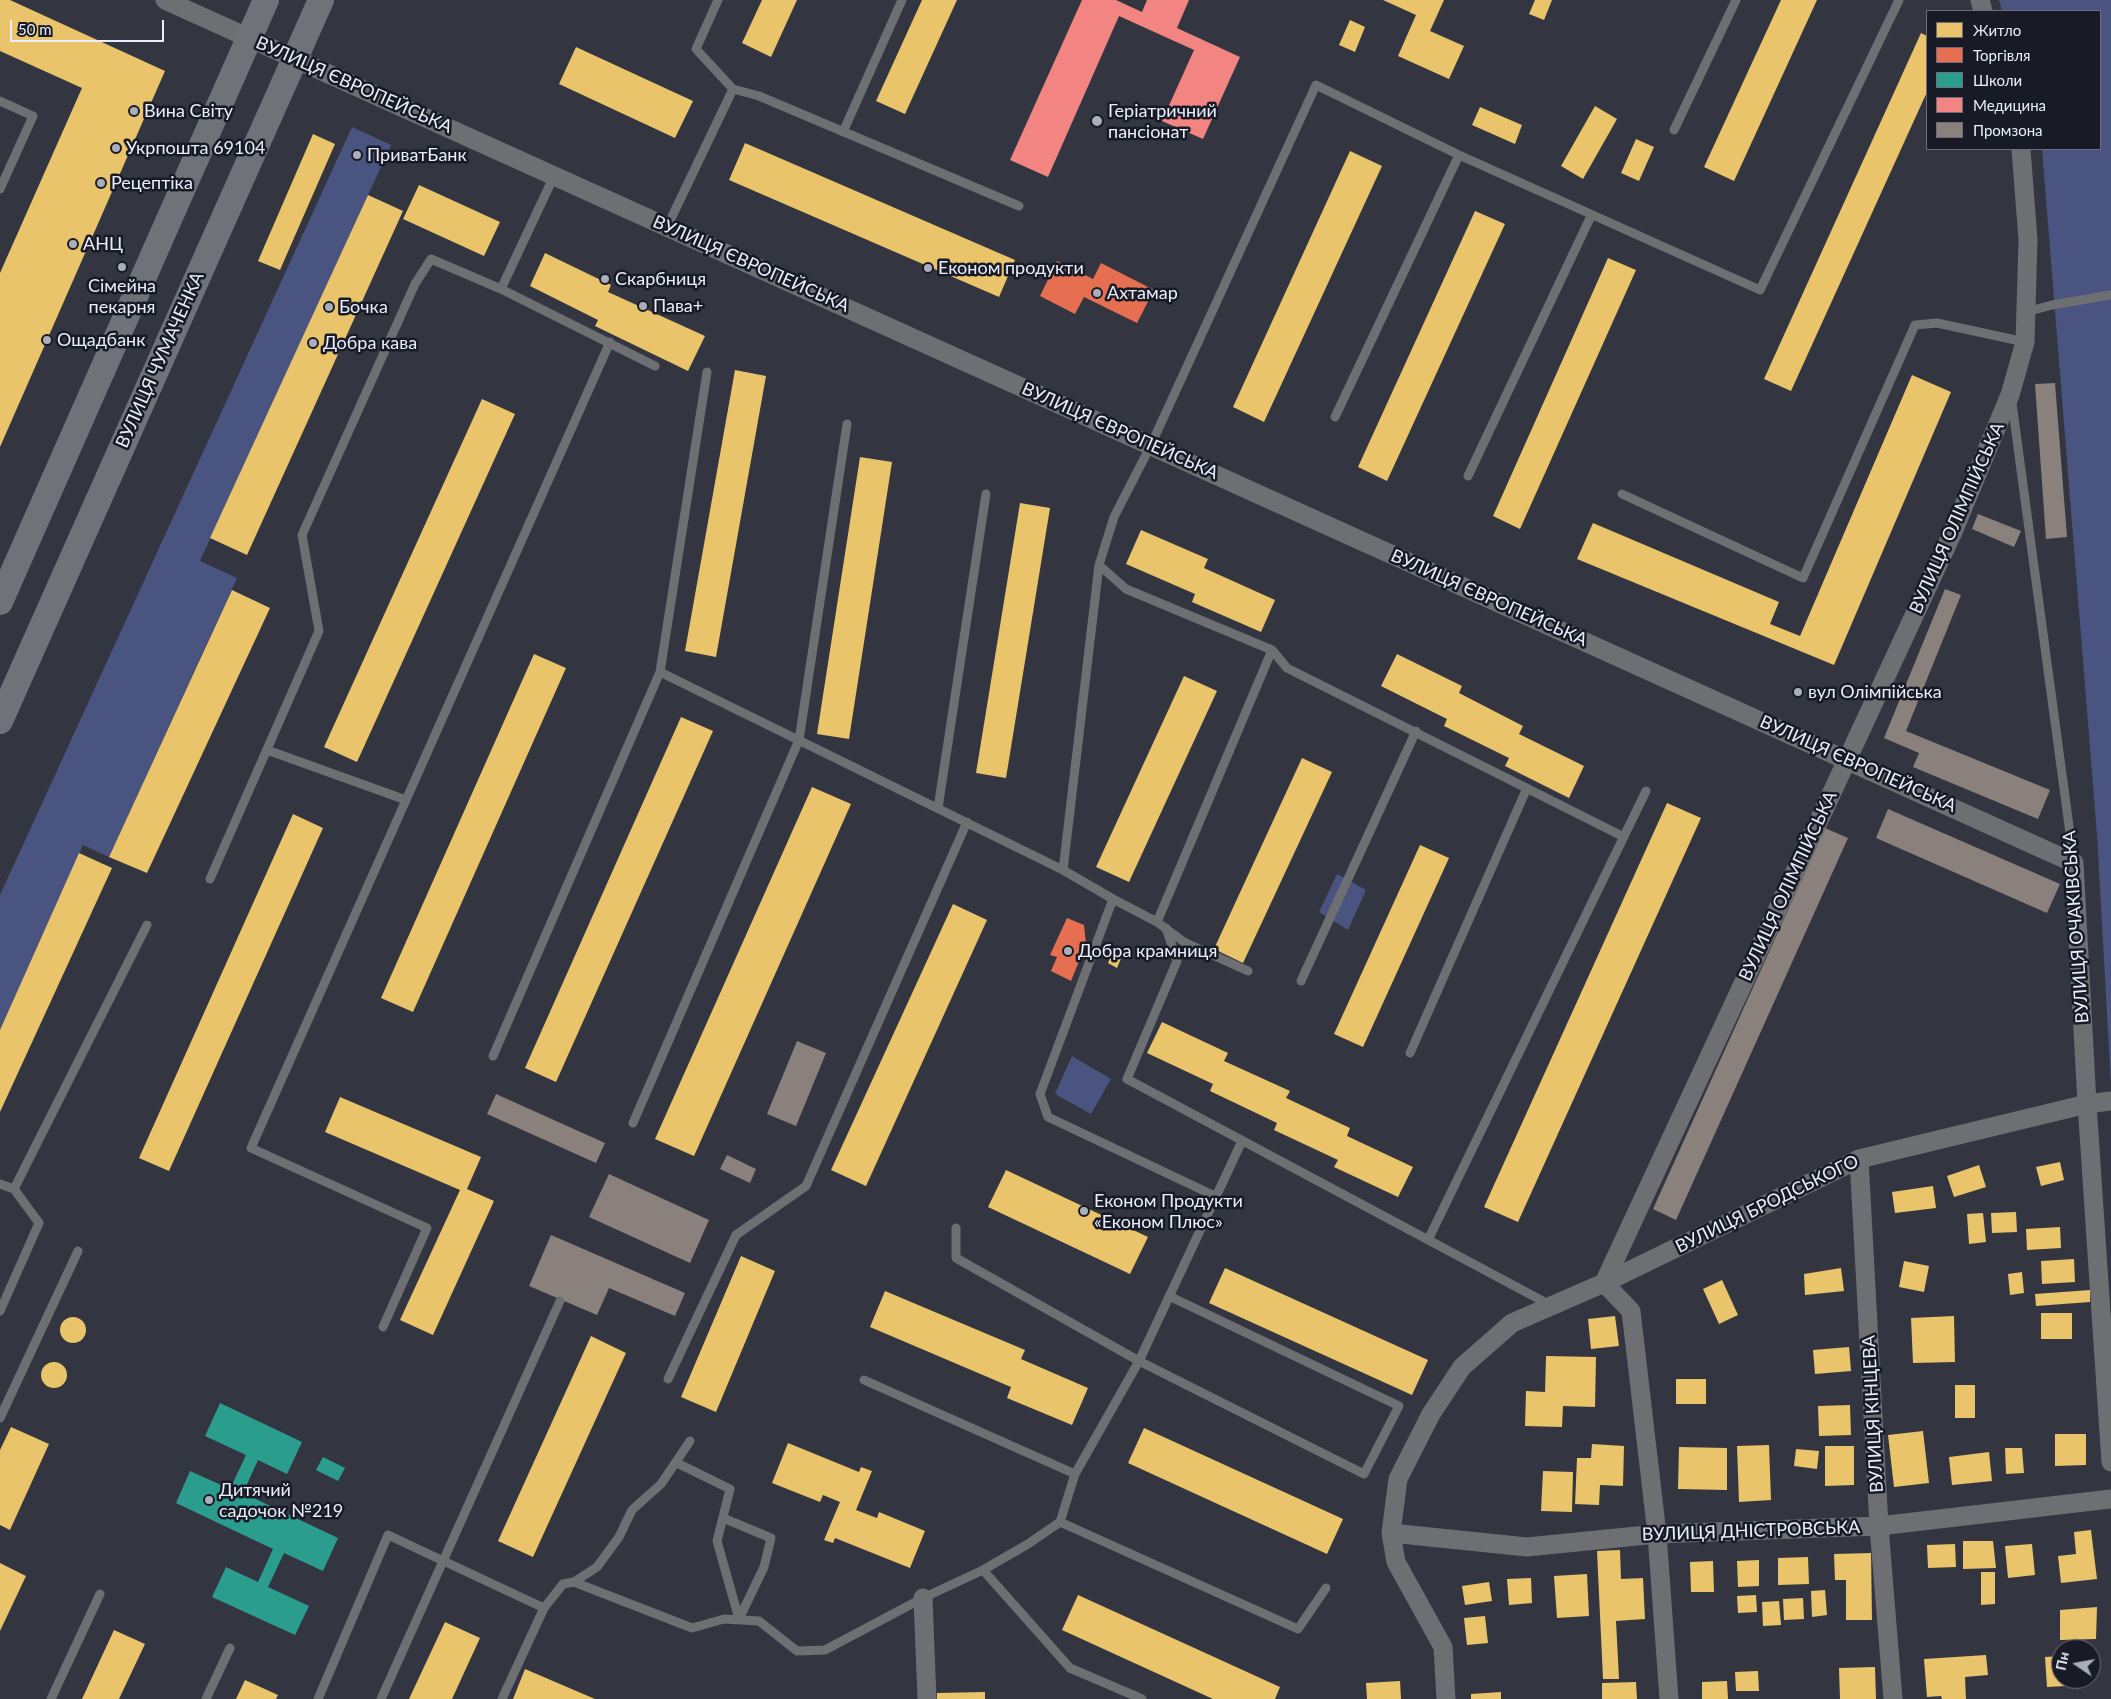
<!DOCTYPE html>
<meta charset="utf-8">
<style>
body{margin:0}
#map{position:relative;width:2111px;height:1699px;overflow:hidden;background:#333641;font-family:Lato,sans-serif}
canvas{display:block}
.legend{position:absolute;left:1926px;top:10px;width:175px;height:140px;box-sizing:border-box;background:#181b25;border:1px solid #6c6f7b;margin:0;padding:6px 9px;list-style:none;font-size:15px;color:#eaeefc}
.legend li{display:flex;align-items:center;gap:10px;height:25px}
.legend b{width:25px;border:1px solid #6c6f7b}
.north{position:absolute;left:2051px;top:1639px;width:50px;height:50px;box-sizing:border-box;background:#181b25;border:1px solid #6c6f7b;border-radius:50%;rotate:282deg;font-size:14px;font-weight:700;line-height:20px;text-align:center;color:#eaeefc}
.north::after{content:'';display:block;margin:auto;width:18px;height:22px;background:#aaaebb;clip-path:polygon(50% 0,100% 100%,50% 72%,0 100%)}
.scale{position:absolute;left:10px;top:20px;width:154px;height:22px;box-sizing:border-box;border:2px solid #eaeefc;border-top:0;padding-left:6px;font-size:15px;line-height:18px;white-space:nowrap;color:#eaeefc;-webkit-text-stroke:4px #181b25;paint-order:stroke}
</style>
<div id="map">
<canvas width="2111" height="1699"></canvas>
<ul class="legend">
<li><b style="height:14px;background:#e9c46a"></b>Житло</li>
<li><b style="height:14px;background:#e76f51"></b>Торгівля</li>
<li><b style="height:14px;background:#2a9d8f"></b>Школи</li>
<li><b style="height:14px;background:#f28482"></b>Медицина</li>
<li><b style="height:14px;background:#8a817c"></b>Промзона</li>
</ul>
<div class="north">Пн</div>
<div class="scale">50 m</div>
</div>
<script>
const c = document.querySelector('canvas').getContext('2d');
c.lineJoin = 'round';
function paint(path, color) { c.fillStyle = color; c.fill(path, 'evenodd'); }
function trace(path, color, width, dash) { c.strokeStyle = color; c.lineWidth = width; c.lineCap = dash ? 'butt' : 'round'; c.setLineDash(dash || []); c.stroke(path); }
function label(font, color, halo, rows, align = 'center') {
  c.font = font + ' Lato,sans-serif'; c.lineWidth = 5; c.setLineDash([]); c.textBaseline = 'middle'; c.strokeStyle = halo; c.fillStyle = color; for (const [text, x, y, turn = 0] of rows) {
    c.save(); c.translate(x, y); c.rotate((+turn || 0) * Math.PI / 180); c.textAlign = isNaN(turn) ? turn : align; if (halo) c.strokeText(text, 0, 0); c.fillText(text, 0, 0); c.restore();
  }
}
paint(new Path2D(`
 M1999,0h112v1085l-14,-250 -55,-686h58v-138h-98z
 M352,127l39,18 -191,416 37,17 -128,279 -26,-12 -83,185v-135z
 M1337,874l29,16 -18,40 -29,-18z
 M1072,1056l39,23 -20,35 -36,-20z`), '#495480');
paint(new Path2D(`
 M0,0h10l155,71 -165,376v-174l82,-185 -82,-37z
 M762,0h35l-26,57 -29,-14z
 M922,0h35l-52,114 -29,-13z
 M1383,0h61l-14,31 34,15 -15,33 -51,-23 18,-41z
 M1535,0h17l-8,20 -15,-6z
 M1781,0h36l-83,181 -30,-14z
 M1350,20l15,7 -10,25 -16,-7z
 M1921,33l6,3v56l-136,299 -27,-12z
 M576,47l117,54 -18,37 -116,-54z
 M1595,106l22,13 -34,60 -22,-13z
 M1480,107l42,18 -7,19 -43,-19z
 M313,134l22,10 -55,126 -22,-9z
 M1636,139l18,8 -15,34 -18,-8z
 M745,143l270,117 -16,37 -270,-117z
 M1350,151l32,15 -118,256 -31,-15z
 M419,185l81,37 -16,34 -81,-37z
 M368,195l35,16 -156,344 -37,-17z
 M1475,211l30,13 -118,257 -29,-14z
 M545,253l66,32 -3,7 97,44 -17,35 -93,-45 3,-6 -68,-34z
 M1608,258l28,12 -116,259 -27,-13z
 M735,370l31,6 -50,281 -31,-6z
 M1912,375l39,17 -117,273 -257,-106 16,-36 186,79 -9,22 30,12z
 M482,399l33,15 -158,348 -33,-15z
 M860,457l32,5 -43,277 -32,-5z
 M1020,503l30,5 -44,270 -30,-5z
 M1141,530l67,29 -4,9 71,32 -14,32 -69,-30 3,-8 -69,-30z
 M232,590l38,18 -123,265 -38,-16z
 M534,654l32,14 -153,344 -32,-14z
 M1397,654l65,32 -3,7 64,33 -4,8 65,32 -15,32 -64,-32 4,-8 -65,-32 3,-7 -66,-33z
 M1184,676l33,15 -88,191 -33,-15z
 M681,717l32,14 -157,351 -31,-14z
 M1302,758l30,14 -89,191 -29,-14z
 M812,787l39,17 -157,352 -39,-17z
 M1667,803l34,15 -183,404 -34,-15z
 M293,814l30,14 -154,343 -30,-13z
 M1420,845l29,13 -86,189 -29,-13z
 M79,853l33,15 -112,244v-82z
 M953,904l34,16 -121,266 -35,-16z
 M1115,947l9,4 -7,17 -9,-5z
 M1162,1022l66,31 -4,8 66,30 -4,7 64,30 -3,8 66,31 -15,30 -64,-30 4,-7 -64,-30 3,-7 -67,-32 3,-7 -66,-31z
 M340,1097l141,60 -14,32 27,12 -61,134 -33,-15 60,-130 -135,-58z
 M2060,1162l4,18 -23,6 -5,-19z
 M1979,1165l7,22 -32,10 -7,-21z
 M1006,1170l142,67 -18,37 -142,-67z
 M1933,1186l3,22 -41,5 -3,-21z
 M2016,1212l1,20 -25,1 -1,-20z
 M1983,1213l3,29 -17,2 -2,-30z
 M2060,1227l1,21 -34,2 -1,-21z
 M741,1256l34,15 -59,141 -35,-15z
 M2074,1259l1,23 -33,2 -1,-23z
 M1904,1261l25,5 -5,26 -25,-5z
 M1225,1268l203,92 -16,35 -203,-92z
 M1841,1268l3,23 -39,4 -1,-21z
 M2022,1272l2,21 -14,2 -2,-21z
 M1722,1280l16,35 -19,9 -16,-35z
 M2090,1290v12l-54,4 -1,-12z
 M885,1291l140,59 -4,9 67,29 -16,37 -65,-27 4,-11 -141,-60z
 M2041,1313h31v26h-31z
 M1615,1316l4,30 -28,3 -3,-30z
 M1954,1316l1,46 -42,1 -2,-45z
 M60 1330a13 13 0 1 1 26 0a13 13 0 1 1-26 0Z
 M591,1336l35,17 -93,204 -35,-16z
 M1849,1347l2,24 -36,3 -2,-24z
 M1546,1356l50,1 -1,50 -32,-1 -1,21 -37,-1 1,-35 19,1z
 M41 1375a13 13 0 1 1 26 0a13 13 0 1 1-26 0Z
 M1676,1379h30v25h-30z
 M1955,1385h20v33h-20z
 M1850,1405l1,30 -32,1 -1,-30z
 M11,1427l38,17 -39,86 -10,-5v-75z
 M1144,1428l199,91 -16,35 -199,-91z
 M1923,1431l6,52 -35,4 -6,-52z
 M2055,1434h31v31l-31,1z
 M788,1443l71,29 2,-5 11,4 -16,39 21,8 2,-6 46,19 -15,37 -75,-30 -2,5 -9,-3 16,-38 -17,-7 -3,7 -48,-19z
 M1592,1444l32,2 -1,40 -23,-1 -1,20 -24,-1 2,-46h14z
 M1769,1445l2,55 -32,2 -2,-56z
 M1825,1446h29v39l-29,1z
 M1679,1447l48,1v42l-49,-1z
 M2005,1448h17l2,25 -18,1z
 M1796,1449l23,2 -2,18 -23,-3z
 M1989,1452l3,29 -40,4 -3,-28z
 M1543,1471l30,1 -1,40 -31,-1z
 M2091,1530l6,49 -36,4 -3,-27 18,-2 -2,-22z
 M1963,1541h30l3,27 -33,1z
 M1955,1544l1,23 -28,1 -1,-23z
 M2032,1544l3,31 -27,3 -3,-32z
 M1620,1550l1,29 22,-1 2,41 -29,2 3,58h-16l-6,-128z
 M1871,1553l1,67h-26v-40h-11l-1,-26z
 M1808,1557l1,27 -31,1v-27z
 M1759,1560v26l-21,1 -1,-26z
 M1713,1561l1,31h-23l-1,-30z
 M0,1563l26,13 -26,55z
 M1981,1572h14v32l-14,1z
 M1587,1574l2,42 -32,2 -3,-42z
 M1531,1578l1,25 -23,2 -2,-26z
 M1489,1582l3,19 -27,4 -3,-19z
 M1825,1590l2,25 -15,2 -1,-26z
 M1078,1595l202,92 -5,12h-62l-151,-69z
 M1756,1595l1,17 -19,1 -1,-17z
 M1803,1598l1,21 -20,1 -1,-21z
 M1779,1601l2,24 -18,1 -1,-24z
 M2097,1607l-1,32 -36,1v-30z
 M1485,1616l3,27 -21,2 -3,-27z
 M445,1622l35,16 -28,61h-43z
 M114,1630l31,14 -26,55h-37z
 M1986,1655l2,20 -23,2 1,22h-24l-1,-3 -14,1 -3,-38z
 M2061,1656v23h4l1,7 -19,1 -2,-30z
 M1875,1667l1,32h-36l-1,-31z
 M525,1669l70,30h-82z
 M1758,1671l1,20h-23l-1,-19z
 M245,1680l33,15 -2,4h-40z
 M1400,1681l1,18h-34l-1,-16z
 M1727,1681l1,18h-26v-17z
 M1636,1682l1,17h-35v-16z
 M985,1692v7h-48v-6z
 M1501,1692v7h-30v-5z`), '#e9c46a');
paint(new Path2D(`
 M1057,261l36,18 8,-16 53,27 -17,33 -53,-26 -9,17 -35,-18z
 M1067,918l17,7 2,19 -15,37 -20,-10 6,-14 -7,-2z`), '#e76f51');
paint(new Path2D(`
 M220,1403l82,39 -15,32 -29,-14 -15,33 95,45 -15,33 -39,-18 -16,34 41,19 -14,29 -83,-38 14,-30 32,15 15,-33 -97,-46 14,-32 40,18 16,-34 -41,-19z
 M323,1457l22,11 -7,13 -22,-11z`), '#2a9d8f');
paint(new Path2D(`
 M1082,0h34l26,12 5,-12h42l-12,28 63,29 -37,82 -41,-18 32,-71 -75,-34 -71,161 -38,-17z`), '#f28482');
paint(new Path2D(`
 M2055,383l12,154 -21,2 -11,-155z
 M1978,514l43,17 -7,16 -42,-18z
 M1945,589l16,6 -55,136 144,59 -12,29 -125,-52 6,-14 -35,-15z
 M1888,809l172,75 -13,29 -171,-75z
 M1825,828l23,10 -172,382 -23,-11z
 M797,1041l29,12 -30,73 -29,-12z
 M496,1094l109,49 -9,20 -109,-49z
 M727,1155l29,14 -6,14 -30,-14z
 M609,1174l100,46 -19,43 -101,-46z
 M551,1235l134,58 -10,23 -66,-28 -12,27 -68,-29z`), '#8a817c');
trace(new Path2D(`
 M718,0l-22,49 37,40
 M0,101l33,15 -33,73
 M1674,130l62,-130
 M843,132l59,-132
 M667,227l66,-138 26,7 260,110
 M501,289l154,77
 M2026,312l26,-7 59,-10
 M2012,403l62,460
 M1335,417l124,-262
 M1468,476l123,-260
 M1622,494l181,84 112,-253 22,-2 88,19
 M1099,565l27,24 146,61 15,18 337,169
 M660,672l403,198 50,29 44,23 27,20 64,29
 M267,750l139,50
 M938,808l48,-314
 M1063,870l36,-305 15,-48 37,-72 165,-360 143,70 301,135 139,-290
 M210,879l109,-248 -17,-96 113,-251 16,-25 70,30 53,-113
 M1113,899l-73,195 8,23 169,80
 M1157,922l115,-272
 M1166,928l11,33 -50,118 425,227
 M1301,981l115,-250
 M1410,1053l117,-265
 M493,1056l167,-384 47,-300
 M633,1123l166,-383 48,-316
 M0,1184l14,5 133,-264
 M956,1228v30l183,103 225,113 35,-68 -230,-110
 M1428,1240l218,-449
 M0,1311l39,-88 -25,-34
 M383,1327l44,-99 -176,-80 359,-806
 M668,1379l68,-144 70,-49 161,-364
 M864,1380l211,94
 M0,1418l78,-167
 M677,1463l53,26 -13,52 22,78 25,-52 7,-29 -48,-20
 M1060,1522l238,107 28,-41
 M983,1570l87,98 72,31
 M574,1582l23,-15 22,-30 13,-27 29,-26 29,-43
 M51,1699l49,-105
 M206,1699l24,-51
 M318,1699l70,-164 156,73 19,-24 11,-2 118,46 32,-9 35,2 38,30 28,-1 98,-52 60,-28 45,-26 32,-22 15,-48 64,-113 103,-220
 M381,1699l179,-398
 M502,1699l42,-91`), '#6e6f73', 9);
trace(new Path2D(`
 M165,0l1909,863 13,241 24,358
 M1980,0l3,11
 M1859,1159l20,367 14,173
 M1604,1283l348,-749 58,-139 15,-53 3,-102 -7,-91
 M1604,1283l27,28 26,223 12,165
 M1391,1533l136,14 130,-13 222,-8 232,-27
 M923,1598l4,101
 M1446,1699l-3,-52 -47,-85 -5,-29 7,-54 33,-65 31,-47 50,-44 92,-40 255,-124 228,-55 24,-3`), '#6e6f73', 19);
trace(new Path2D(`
 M0,602l266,-602
 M0,721l321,-721`), '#6f7278', 26);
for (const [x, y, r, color] of [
 [134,111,5,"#aaaebb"],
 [1097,121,6,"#aaaebb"],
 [116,148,5,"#aaaebb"],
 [357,155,5,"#aaaebb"],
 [101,183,5,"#aaaebb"],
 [73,244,5,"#aaaebb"],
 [122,267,5,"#aaaebb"],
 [928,268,5,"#aaaebb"],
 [605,279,5,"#aaaebb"],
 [1097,293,5,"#aaaebb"],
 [643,306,5,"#aaaebb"],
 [329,307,5,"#aaaebb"],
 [47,340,5,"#aaaebb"],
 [313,343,5,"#aaaebb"],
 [1798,692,5,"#aaaebb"],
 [1068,951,5,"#aaaebb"],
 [1084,1211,5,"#aaaebb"],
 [209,1500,5,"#aaaebb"]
]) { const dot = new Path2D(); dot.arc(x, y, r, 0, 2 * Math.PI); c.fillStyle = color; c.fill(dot); trace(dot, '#181b25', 2); }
label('18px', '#eaeefc', '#181b25', [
 ["ВУЛИЦЯ ЄВРОПЕЙСЬКА",354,85,24],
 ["ВУЛИЦЯ ЄВРОПЕЙСЬКА",751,264,24],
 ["ВУЛИЦЯ ЧУМАЧЕНКА",160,360,-66],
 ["ВУЛИЦЯ ЄВРОПЕЙСЬКА",1120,431,24],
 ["ВУЛИЦЯ ОЛІМПІЙСЬКА",1957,518,-66],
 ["ВУЛИЦЯ ЄВРОПЕЙСЬКА",1489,598,24],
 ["ВУЛИЦЯ ЄВРОПЕЙСЬКА",1858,764,24],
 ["ВУЛИЦЯ ОЛІМПІЙСЬКА",1788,886,-65],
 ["ВУЛИЦЯ ОЧАКІВСЬКА",2076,927,-94],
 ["ВУЛИЦЯ БРОДСЬКОГО",1767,1204,-26],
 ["ВУЛИЦЯ КІНЦЕВА",1873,1414,-93],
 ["ВУЛИЦЯ ДНІСТРОВСЬКА",1751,1531,-2]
]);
label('18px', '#eaeefc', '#181b25', [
 ["Вина Світу",144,111],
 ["Геріатричний",1108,111],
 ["пансіонат",1108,132],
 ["Укрпошта 69104",126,148],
 ["ПриватБанк",367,155],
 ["Рецептіка",111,183],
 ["АНЦ",83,244],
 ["Економ продукти",938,268],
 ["Скарбниця",615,279],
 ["Сімейна",122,286,"center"],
 ["пекарня",122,307,"center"],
 ["Ахтамар",1107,293],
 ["Пава+",653,306],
 ["Бочка",339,307],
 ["Ощадбанк",57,340],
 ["Добра кава",323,343],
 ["вул Олімпійська",1808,692],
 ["Добра крамниця",1078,951],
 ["Економ Продукти",1094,1201],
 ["«Економ Плюс»",1094,1222],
 ["Дитячий",219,1490],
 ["садочок №219",219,1511]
], 'left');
</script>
